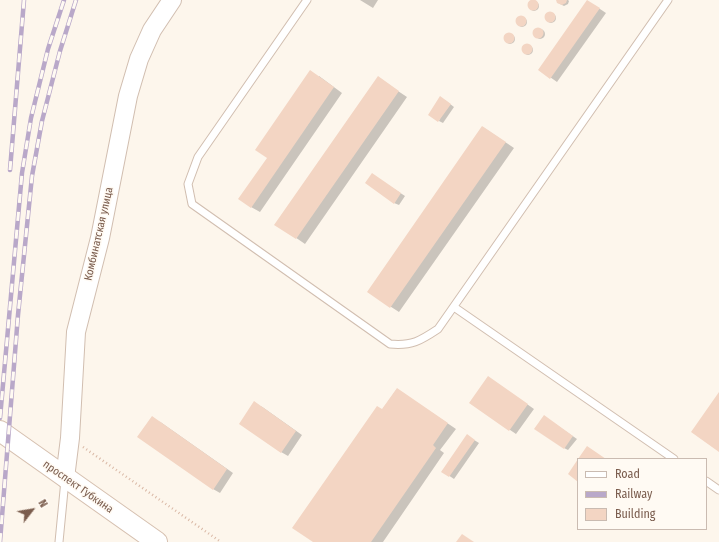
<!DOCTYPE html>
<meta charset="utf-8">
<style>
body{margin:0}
#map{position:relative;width:719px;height:542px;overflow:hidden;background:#fdf6ec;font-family:"Fira Sans Condensed",sans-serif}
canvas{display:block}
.legend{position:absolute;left:577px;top:458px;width:130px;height:72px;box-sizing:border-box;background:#fffaf3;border:1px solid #cabbb1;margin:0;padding:5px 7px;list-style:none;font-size:12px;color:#7a5c4d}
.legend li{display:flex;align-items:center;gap:8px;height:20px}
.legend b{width:20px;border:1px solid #cabbb1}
.north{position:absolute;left:12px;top:490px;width:40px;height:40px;-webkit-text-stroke:3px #fffaf3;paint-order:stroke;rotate:59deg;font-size:11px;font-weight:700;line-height:16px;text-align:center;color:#7a5c4d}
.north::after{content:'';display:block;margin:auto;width:14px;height:18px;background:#7a5c4d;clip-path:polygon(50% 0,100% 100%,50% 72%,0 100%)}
</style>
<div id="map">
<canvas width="719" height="542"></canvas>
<ul class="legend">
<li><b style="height:5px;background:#fff"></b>Road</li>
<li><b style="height:5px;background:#b9a8c9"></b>Railway</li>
<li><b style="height:11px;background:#f3d5c3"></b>Building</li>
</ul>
<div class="north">N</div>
</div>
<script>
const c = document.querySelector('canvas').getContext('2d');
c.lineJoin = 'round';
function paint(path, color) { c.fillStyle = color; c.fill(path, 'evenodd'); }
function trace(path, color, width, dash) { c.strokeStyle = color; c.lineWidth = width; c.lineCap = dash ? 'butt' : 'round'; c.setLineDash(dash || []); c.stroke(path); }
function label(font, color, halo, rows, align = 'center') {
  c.font = font + ' "Fira Sans Condensed",sans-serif'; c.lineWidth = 3; c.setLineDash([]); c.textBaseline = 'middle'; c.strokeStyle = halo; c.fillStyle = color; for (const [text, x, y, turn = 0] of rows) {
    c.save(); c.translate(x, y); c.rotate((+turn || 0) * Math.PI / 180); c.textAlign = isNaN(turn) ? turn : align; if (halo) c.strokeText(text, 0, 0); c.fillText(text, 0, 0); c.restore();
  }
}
paint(new Path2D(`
 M360,0h18l-5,8z
 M557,0h11l1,1 -1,3 -4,2 -6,-3z
 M529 6a5 5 0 1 1 10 0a5 5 0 1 1-10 0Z
 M594,5l12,8 -49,69 -17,-12z
 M546 18a5 5 0 1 1 10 0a5 5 0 1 1-10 0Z
 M517 22a5 5 0 1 1 10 0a5 5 0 1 1-10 0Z
 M535 34a5 5 0 1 1 10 0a5 5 0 1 1-10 0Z
 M505 39a5 5 0 1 1 10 0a5 5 0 1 1-10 0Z
 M523 50a5 5 0 1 1 10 0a5 5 0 1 1-10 0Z
 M319,76l23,17 -82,119 -9,-5 17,-49z
 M386,83l21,14 -102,147 -29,-20z
 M445,100l9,7 -11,16 -4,-2z
 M483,127l31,21 -115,164 -31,-20z
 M376,177l29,19 -6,9 -5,-2z
 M494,381l40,28 -18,25 -46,-31z
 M397,389l59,40 -16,21 4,3 -61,89h-69l68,-132z
 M261,406l41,29 -14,21 -7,-4z
 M548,419l29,20 -9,11 -4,-2z
 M159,421l74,52 -13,20 -7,-4z
 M471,438l8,5 -25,36 -12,-8z`), '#0003');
paint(new Path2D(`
 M527.5 5a5.5 5.5 0 1 1 11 0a5.5 5.5 0 1 1-11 0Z
 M556,0h11l-1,3 -4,2 -5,-2z
 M587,0l13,8 -50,71 -12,-9z
 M544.5 17a5.5 5.5 0 1 1 11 0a5.5 5.5 0 1 1-11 0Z
 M515.5 21a5.5 5.5 0 1 1 11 0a5.5 5.5 0 1 1-11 0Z
 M532.5 33a5.5 5.5 0 1 1 11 0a5.5 5.5 0 1 1-11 0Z
 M503.5 38a5.5 5.5 0 1 1 11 0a5.5 5.5 0 1 1-11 0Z
 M521.5 49a5.5 5.5 0 1 1 11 0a5.5 5.5 0 1 1-11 0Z
 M310,70l24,17 -83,121 -13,-9 29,-41 -12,-8z
 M378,76l21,15 -103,148 -22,-14z
 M440,96l11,8 -13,18 -10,-7z
 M482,126l24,16 -116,166 -23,-16z
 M372,173l29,20 -7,11 -29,-21z
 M488,376l40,28 -19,27 -40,-28z
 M397,388l51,35 -15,22 3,3 -65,94h-58l-21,-14 85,-122 5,3z
 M719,392v60l-28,-20z
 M254,401l42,30 -15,22 -42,-29z
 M544,415l29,21 -9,13 -30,-20z
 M152,416l75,53 -14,21 -76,-53z
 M467,434l8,6 -26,37 -8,-5z
 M587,446l19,13h-28z
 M578,459v23l-10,-8z
 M462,534l12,8h-18z`), '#f3d5c3');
const service = new Path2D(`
 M307,0l-109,157 -10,27 4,20 198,140c22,2 30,-3 48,-15l230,-329
 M454,307l220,152
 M706,481l13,9
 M59,542l6,-62`);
const tertiary = new Path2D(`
 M65,478l5,-40 6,-106 24,-94 28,-142 11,-37 13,-29 20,-30`);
const secondary = new Path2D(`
 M0,431l157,111`);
trace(service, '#d1beb0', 9);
trace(tertiary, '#d1beb0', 20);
trace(secondary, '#d6c0b0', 22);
trace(new Path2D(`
 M83,447l138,95`), '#d9b8a5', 2.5, [1, 3]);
trace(service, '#fff', 7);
trace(tertiary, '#fff', 18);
trace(secondary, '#fff', 20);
const rail = new Path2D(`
 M10,170l14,-170
 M0,418l22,-245 9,-55 17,-69 16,-49
 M0,542l18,-227 14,-139 10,-55 18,-70 16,-51`);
trace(rail, '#b9a8c9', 4.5);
trace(rail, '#fffaf3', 3, [9]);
label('11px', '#7a5c4d', '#fffaf3', [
 ["Комбинатская улица",99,234,-77],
 ["проспект Губкина",78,487,35]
]);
</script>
